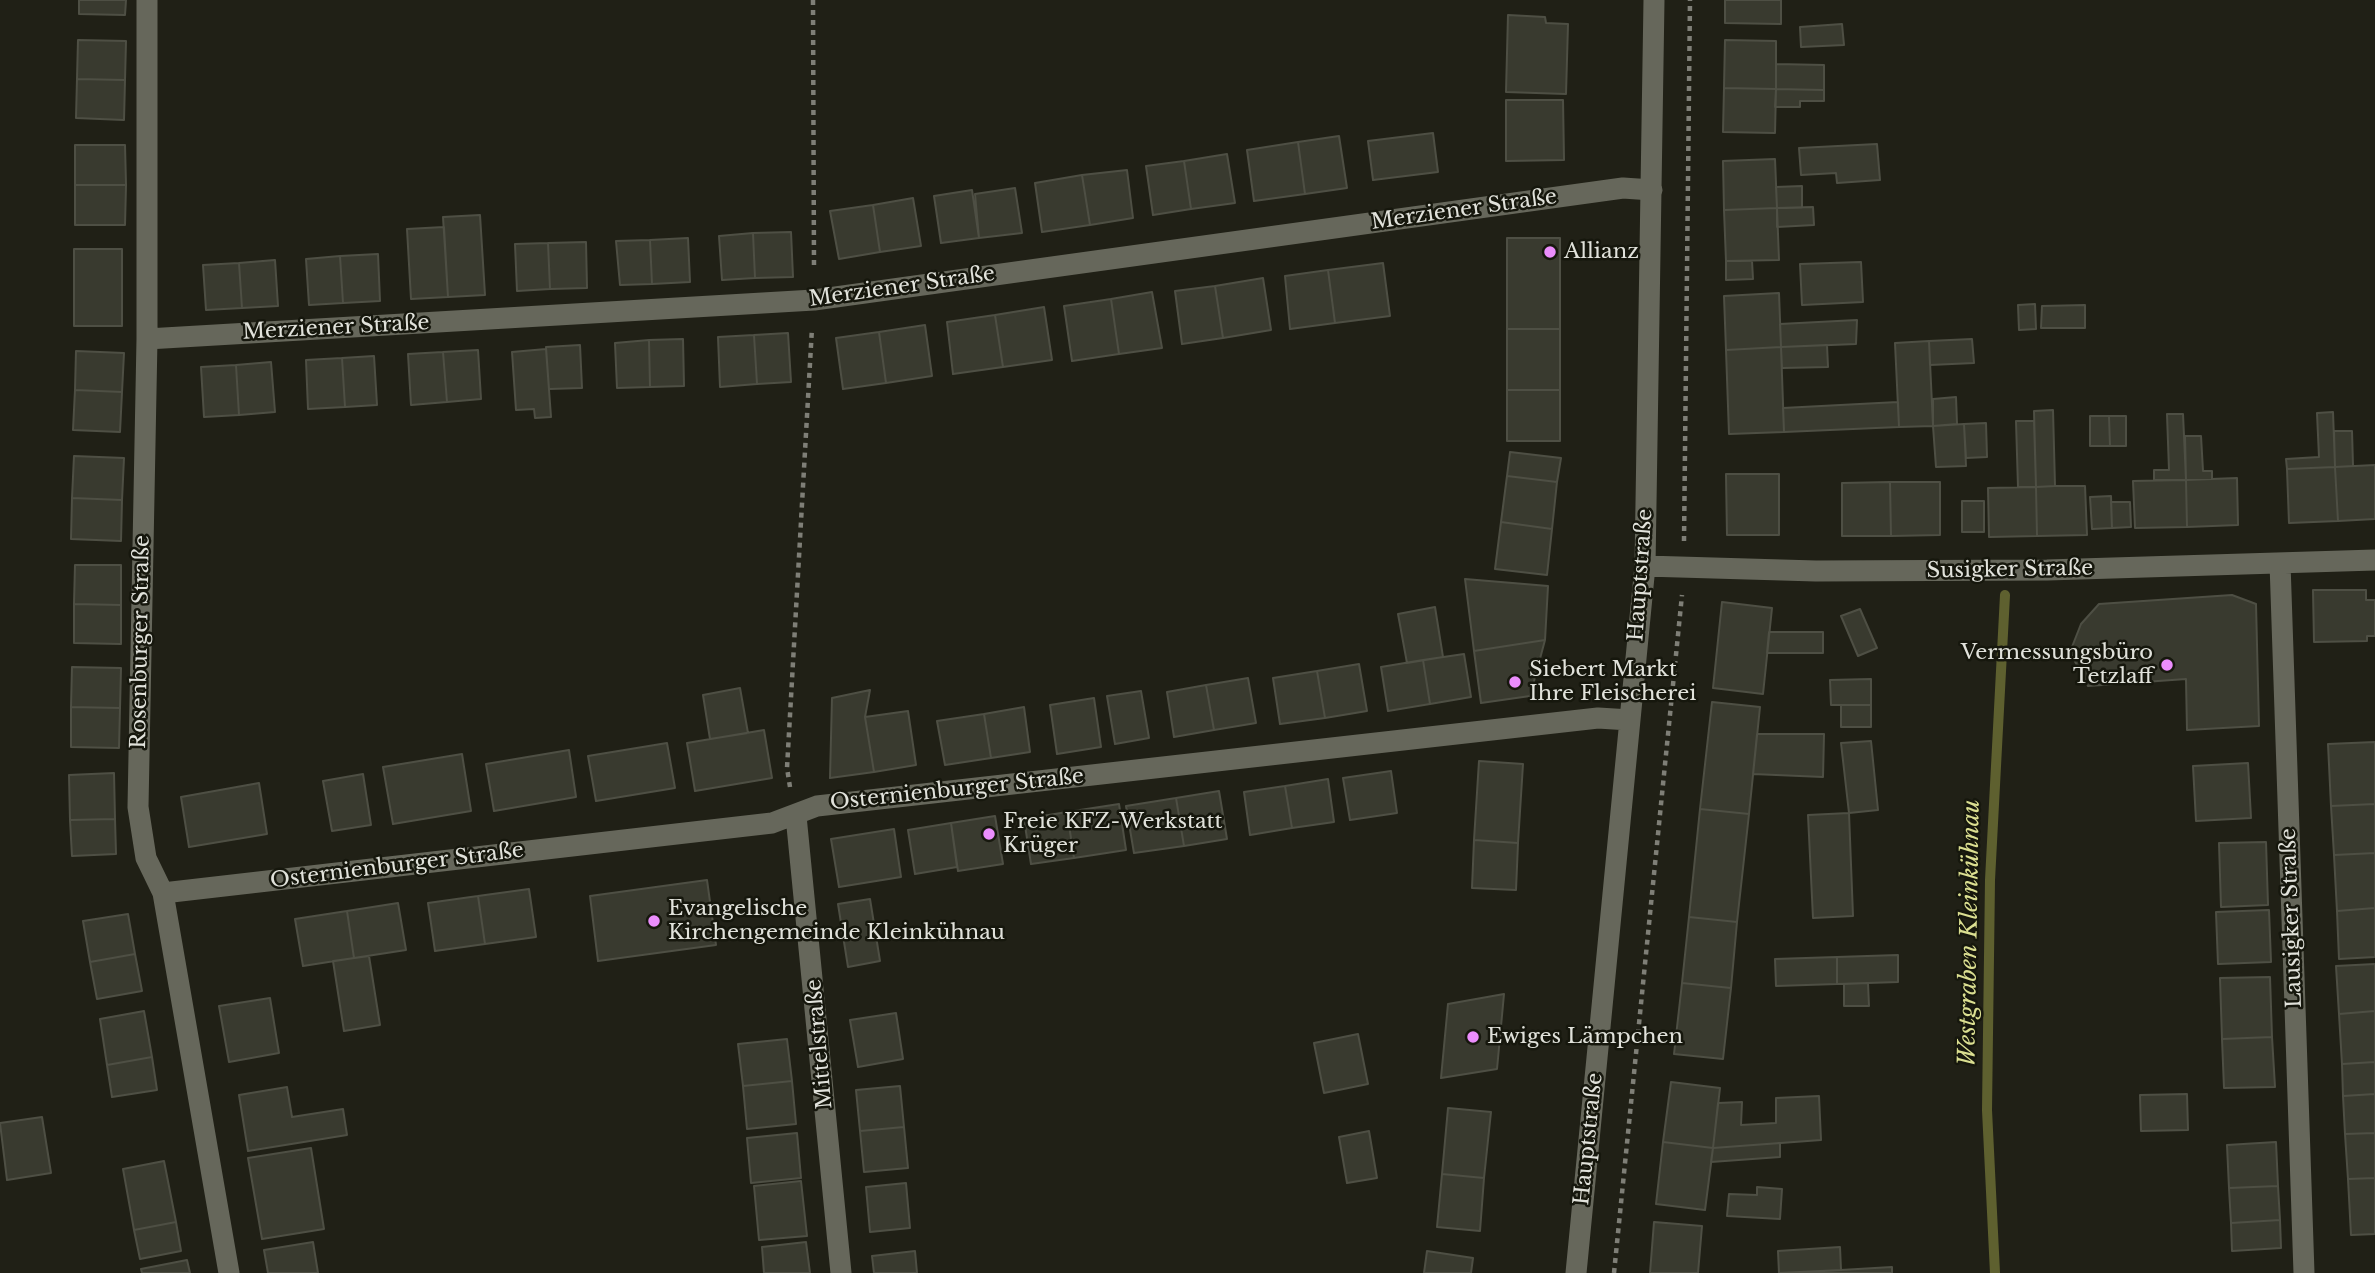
<!DOCTYPE html>
<meta charset="utf-8">
<style>
body{margin:0}
canvas{display:block;background:#202016}
</style>
<canvas width="2375" height="1273"></canvas>
<script>
const c = document.querySelector('canvas').getContext('2d');
c.lineJoin = 'round';
function trace(path, color, width, dash) { c.strokeStyle = color; c.lineWidth = width; c.lineCap = dash ? 'butt' : 'round'; c.setLineDash(dash || []); c.stroke(path); }
function paint(path, color) { c.fillStyle = color; c.fill(path, 'evenodd'); }
function label(font, color, halo, rows, align = 'center') {
  c.font = font + ' "Libre Baskerville",serif'; c.lineWidth = 5; c.setLineDash([]); c.textBaseline = 'middle'; c.strokeStyle = halo; c.fillStyle = color; for (const [text, x, y, turn = 0] of rows) {
    c.save(); c.translate(x, y); c.rotate((+turn || 0) * Math.PI / 180); c.textAlign = isNaN(turn) ? turn : align; if (halo) c.strokeText(text, 0, 0); c.fillText(text, 0, 0); c.restore();
  }
}
trace(new Path2D(`
 M1995,1273l-8,-163 3,-230 15,-285`), '#5e602f', 10);
const building = new Path2D(`
 M79,0h47l-1,15 -46,-1z
 M1725,0h56v24l-56,-1z
 M1508,15l37,2 1,6 22,1 -2,70 -60,-2z
 M1842,24l2,21 -43,2 -1,-20z
 M78,40l48,1 -1,39 -48,-1z
 M1725,40l51,1v48l-52,-1z
 M1776,64l48,1v25l-48,-1z
 M77,79l48,1 -1,40 -48,-2z
 M1724,88l52,1 -1,44 -52,-1z
 M1776,89l48,1v11h-24v6h-25z
 M1506,100h57l1,60 -58,1z
 M1433,133l5,39 -65,8 -5,-39z
 M1339,136l8,52 -42,6 -7,-52z
 M1298,142l7,52 -51,7 -7,-51z
 M1877,144l3,36 -43,3 -1,-10 -35,2 -2,-27z
 M75,145h50l1,40h-51z
 M1227,154l8,49 -44,6 -7,-48z
 M1775,159l2,49 -53,2 -1,-49z
 M1184,161l7,48 -38,6 -7,-49z
 M1127,170l6,48 -43,7 -8,-50z
 M1082,175l8,50 -48,7 -7,-49z
 M75,185h51l-1,40h-50z
 M1802,186v22h-25l-1,-21z
 M1015,188l7,45 -43,5 -4,-44z
 M972,190l7,48 -38,5 -7,-47z
 M913,198l8,48 -41,6 -7,-47z
 M873,205l7,47 -41,7 -9,-48z
 M1813,207l1,18 -37,2v-19z
 M1777,208l2,52 -53,1 -2,-51z
 M480,215l5,80 -37,2 -5,-80z
 M444,227l4,70 -37,2 -4,-70z
 M791,232l2,45 -38,1 -2,-45z
 M753,233l2,45 -33,2 -3,-44z
 M688,238l2,44 -38,2 -2,-44z
 M1507,238h53v91h-53z
 M650,240l2,44 -32,1 -4,-44z
 M586,242l1,46 -37,1 -2,-46z
 M548,243l2,46 -33,2 -2,-47z
 M74,249h48v77h-48z
 M378,254l2,47 -37,2 -3,-47z
 M340,256l3,47 -34,2 -3,-46z
 M275,260l3,46 -36,2 -3,-45z
 M1726,261h26l1,18 -27,1z
 M1861,262l2,40 -61,3 -2,-41z
 M239,263l3,45 -36,2 -3,-45z
 M1383,263l7,53 -55,7 -7,-53z
 M1328,270l7,53 -45,6 -5,-53z
 M1263,278l8,52 -48,8 -8,-52z
 M1215,286l8,52 -41,6 -7,-53z
 M1152,292l10,56 -43,6 -8,-55z
 M1779,293l2,54 -55,3 -2,-54z
 M1111,299l8,55 -47,7 -8,-55z
 M2035,304l1,25 -17,1 -1,-25z
 M2085,305v23h-44l1,-22z
 M1044,307l8,53 -49,7 -8,-52z
 M995,315l8,52 -50,7 -6,-52z
 M1857,320l-1,24 -75,3 -1,-23z
 M925,325l7,51 -46,7 -7,-51z
 M1507,329h53v61h-53z
 M879,332l7,51 -43,6 -7,-51z
 M788,333l3,49 -34,2 -3,-49z
 M754,335l3,49 -37,3 -2,-50z
 M683,339l1,47 -34,1 -1,-47z
 M1972,339l2,24 -44,2 -1,-24z
 M649,340l1,47 -33,1 -2,-45z
 M1929,341l4,85 -34,1 -4,-84z
 M580,345l2,43 -33,1 -3,-42z
 M1827,345l1,22 -46,1 -1,-21z
 M1781,347l3,85 -55,2 -3,-84z
 M546,349l5,68 -16,1 -1,-9 -18,1 -4,-58z
 M478,350l3,49 -34,3 -4,-50z
 M76,351l48,2 -2,39 -47,-2z
 M443,352l4,50 -36,3 -3,-51z
 M374,356l3,49 -32,2 -3,-49z
 M342,358l3,49 -37,2 -2,-49z
 M271,362l4,50 -36,3 -3,-50z
 M236,365l3,50 -35,2 -3,-50z
 M75,390l47,2 -2,40 -47,-2z
 M1507,390h53v51h-53z
 M1956,397l1,27 -24,2v-27z
 M1898,402l1,25 -115,5 -1,-24z
 M2053,410l2,76 -19,1 -2,-76z
 M2333,412l2,55 -48,2 -1,-10 33,-2 -2,-44z
 M2167,414h16l3,66h-32v-10h15z
 M2090,416h19l1,30h-20z
 M2109,416h17v30h-16z
 M2016,421h18l2,66h-18z
 M1986,423l1,34 -21,1 -2,-34z
 M1964,424l2,42 -30,1 -3,-41z
 M2334,431h18l1,35 -18,1z
 M2185,436h16l2,35h9v8l-26,1z
 M1510,452l51,6 -4,24 -50,-6z
 M74,456l50,2 -2,42 -50,-2z
 M2375,465v54l-37,2 -3,-54z
 M2335,467l3,54 -49,2 -2,-54z
 M1726,474h53v61h-52z
 M1507,476l50,6 -5,47 -51,-7z
 M2237,478l1,47 -51,2 -1,-47z
 M2186,480l1,47 -52,1 -2,-47z
 M1890,482l1,54h-49v-53z
 M1890,482h50v53l-49,1z
 M2055,486h30l2,49 -50,1 -1,-49z
 M2036,487l1,49 -48,1 -1,-49z
 M2111,496l1,32 -20,1 -2,-32z
 M72,498l50,2 -1,41 -50,-2z
 M1962,501h22v31h-22z
 M2111,502h19l1,25 -19,1z
 M1501,522l51,7 -5,46 -52,-6z
 M75,565h46v40l-47,-1z
 M1465,579l83,7 -3,54 -71,11z
 M2313,590h53v10h9v36h-8v5l-53,1z
 M2232,595l24,9 3,122 -72,4 -1,-51 -98,7 -18,-34 11,-28 18,-20z
 M1722,602l50,6 -9,86 -50,-6z
 M74,604l47,1v39l-47,-1z
 M1435,607l8,50 -36,6 -9,-49z
 M1860,609l17,39 -19,8 -17,-40z
 M1769,632h54v21h-56z
 M1545,640l-15,56 -49,7 -7,-52z
 M1464,654l7,43 -41,7 -7,-44z
 M1423,660l7,44 -42,7 -7,-44z
 M1359,664l8,47 -42,7 -8,-47z
 M72,667l49,1 -1,40 -49,-1z
 M1317,671l8,47 -45,6 -7,-46z
 M1248,678l8,45 -42,7 -8,-45z
 M1871,679v26h-40l-1,-25z
 M1206,685l8,45 -40,7 -7,-45z
 M740,688l8,45 -38,6 -7,-44z
 M870,690l-5,27 9,55 -44,6 2,-80z
 M1141,691l8,47 -34,6 -8,-48z
 M1094,698l7,49 -44,7 -7,-49z
 M1712,702l48,5 -11,107 -49,-5z
 M1841,705h30v22h-30z
 M71,707l49,1 -1,40 -48,-1z
 M1024,707l6,45 -39,6 -7,-44z
 M908,711l8,54 -42,7 -9,-55z
 M984,714l7,44 -46,7 -8,-44z
 M764,730l8,48 -77,13 -8,-48z
 M1757,734h67l-1,43 -70,-3z
 M1871,741l7,69 -29,3 -8,-70z
 M2375,742v62l-44,2 -3,-62z
 M667,743l8,45 -79,13 -8,-45z
 M569,750l7,47 -82,14 -8,-47z
 M462,754l9,57 -78,13 -10,-57z
 M1479,761l44,3 -5,79 -44,-3z
 M2248,763l3,55 -55,3 -3,-55z
 M1391,771l6,42 -47,7 -7,-42z
 M114,773l1,46 -45,1 -1,-45z
 M363,774l8,51 -39,6 -9,-50z
 M1328,779l6,43 -42,6 -7,-42z
 M259,783l8,51 -78,13 -8,-50z
 M1285,786l7,42 -42,7 -6,-43z
 M1219,791l8,48 -43,7 -8,-48z
 M1176,798l8,48 -50,7 -8,-47z
 M1119,804l7,46 -52,8 -7,-46z
 M2375,804v49l-41,2 -3,-49z
 M1700,809l49,5 -12,108 -48,-5z
 M1067,812l7,46 -43,6 -7,-45z
 M1849,813l4,103 -40,2 -5,-103z
 M995,816l8,48 -45,7 -7,-48z
 M115,819l1,35 -44,2 -2,-36z
 M951,823l6,44 -42,7 -7,-44z
 M894,829l7,48 -62,10 -8,-48z
 M1474,840l44,3 -2,47 -44,-2z
 M2266,842l2,63 -47,2 -2,-64z
 M2375,853v55l-38,3 -3,-56z
 M707,880l9,65 -118,16 -8,-65z
 M529,889l7,48 -51,7 -7,-48z
 M478,896l7,48 -50,7 -7,-48z
 M870,899l10,62 -32,6 -10,-63z
 M398,903l8,47 -52,8 -7,-47z
 M2375,908v49l-36,2 -2,-48z
 M2269,910l2,52 -53,2 -2,-52z
 M347,911l7,47 -51,8 -8,-47z
 M128,914l7,40 -45,8 -7,-41z
 M1689,917l48,5 -6,66 -49,-5z
 M135,954l7,37 -45,8 -7,-37z
 M1898,955v27l-61,2v-27z
 M369,956l11,69 -36,6 -11,-70z
 M1837,957v27l-61,2 -1,-27z
 M2375,964v47l-36,3 -3,-48z
 M2270,977l2,60 -50,2 -2,-61z
 M1682,983l49,5 -8,71 -49,-5z
 M1868,983l1,23h-25v-22z
 M1504,994l-7,75 -56,9 7,-74z
 M270,998l9,55 -50,9 -10,-56z
 M144,1011l8,46 -45,8 -7,-46z
 M2375,1011v51l-33,2 -3,-50z
 M896,1013l7,46 -45,8 -8,-47z
 M1358,1034l10,50 -44,9 -10,-50z
 M2272,1037l3,50 -51,1 -2,-49z
 M787,1039l5,42 -49,5 -5,-42z
 M152,1057l5,33 -45,7 -5,-32z
 M2375,1062v32l-32,2 -1,-32z
 M792,1081l4,43 -49,5 -4,-43z
 M1671,1082l49,6 -7,60 -50,-6z
 M900,1086l4,41 -44,4 -4,-41z
 M287,1087l5,30 51,-8 4,26 -99,16 -9,-56z
 M2187,1094l1,36 -47,1 -1,-36z
 M2375,1094v39l-30,1 -2,-38z
 M1819,1096l2,44 -108,8 5,-45 24,-1 -1,23 35,-2v-25z
 M1448,1108l43,4 -7,66 -42,-4z
 M42,1117l9,56 -44,7 -7,-57z
 M904,1127l4,41 -44,4 -4,-41z
 M1369,1131l8,47 -30,5 -8,-46z
 M797,1133l4,45 -50,5 -4,-45z
 M2375,1133v45l-27,1 -3,-45z
 M1663,1142l50,6 -8,62 -49,-6z
 M2276,1142l2,44 -49,2 -2,-43z
 M1780,1143v14l-69,5 2,-14z
 M311,1148l13,81 -62,10 -14,-81z
 M164,1161l12,61 -42,8 -11,-61z
 M1442,1174l42,4 -4,53 -43,-4z
 M2375,1178v56l-24,1 -3,-56z
 M801,1181l6,55 -48,4 -5,-54z
 M906,1183l4,45 -40,4 -4,-45z
 M2278,1186l2,34 -49,3 -2,-35z
 M1757,1187l25,2 -2,30 -53,-3 2,-22 28,1z
 M2280,1220l1,28 -49,3 -1,-28z
 M176,1222l5,29 -41,8 -6,-29z
 M1654,1222l48,4 -4,47h-48z
 M313,1242l5,31h-50l-4,-23z
 M806,1242l4,31h-46l-2,-26z
 M1840,1247l1,23 -62,3 -1,-22z
 M915,1251l2,22h-43l-2,-17z
 M1427,1251l46,7 -2,15h-47z
 M187,1260l3,13h-48l-1,-4z
 M1892,1267v6h-102z`);
paint(building, '#393a2f');
trace(building, '#4e4f44', 2);
trace(new Path2D(`
 M813,0l1,270
 M1684,541l6,-541
 M790,787l-3,-19 25,-440
 M1614,1273l68,-678`), '#7f7f77', 4.5, [5, 5]);
trace(new Path2D(`
 M147,0v339l-9,468 8,51 17,35 66,380
 M147,339l667,-39 809,-112 29,2
 M2280,563l24,710
 M1645,566l171,5 231,-1 328,-10
 M796,816l45,457
 M163,893l609,-70 45,-17 781,-88 32,2
 M1576,1273l69,-707 9,-566`), '#66675b', 21);
for (const [x, y, r, color] of [
 [1550,252,7,"#eb8dfc"],
 [2167,665,7,"#eb8dfc"],
 [1515,682,7,"#eb8dfc"],
 [989,834,7,"#eb8dfc"],
 [654,921,7,"#eb8dfc"],
 [1473,1037,7,"#eb8dfc"]
]) { const dot = new Path2D(); dot.arc(x, y, r, 0, 2 * Math.PI); c.fillStyle = color; c.fill(dot); trace(dot, '#16170d', 2.5); }
label('21px', '#e1e2db', '#16170d', [
 ["Merziener Straße",1464,210,-8],
 ["Merziener Straße",902,287,-8],
 ["Merziener Straße",336,328,-3],
 ["Susigker Straße",2010,570,-1],
 ["Hauptstraße",1641,575,-86],
 ["Rosenburger Straße",141,642,-89],
 ["Osternienburger Straße",957,790,-6],
 ["Osternienburger Straße",397,866,-7],
 ["Lausigker Straße",2292,918,-92],
 ["Mittelstraße",820,1044,-95],
 ["Hauptstraße",1589,1139,-84]
]);
label('21px', '#e1e2db', '#16170d', [
 ["Allianz",1564,252],
 ["Vermessungsbüro",2153,653,"right"],
 ["Tetzlaff",2153,677,"right"],
 ["Siebert Markt",1529,670],
 ["Ihre Fleischerei",1529,694],
 ["Freie KFZ-Werkstatt",1003,822],
 ["Krüger",1003,846],
 ["Evangelische",668,909],
 ["Kirchengemeinde Kleinkühnau",668,933],
 ["Ewiges Lämpchen",1487,1037]
], 'left');
label('italic 23px', '#dbdf91', '#16170d', [
 ["Westgraben Kleinkühnau",1970,933,-89]
]);
</script>
